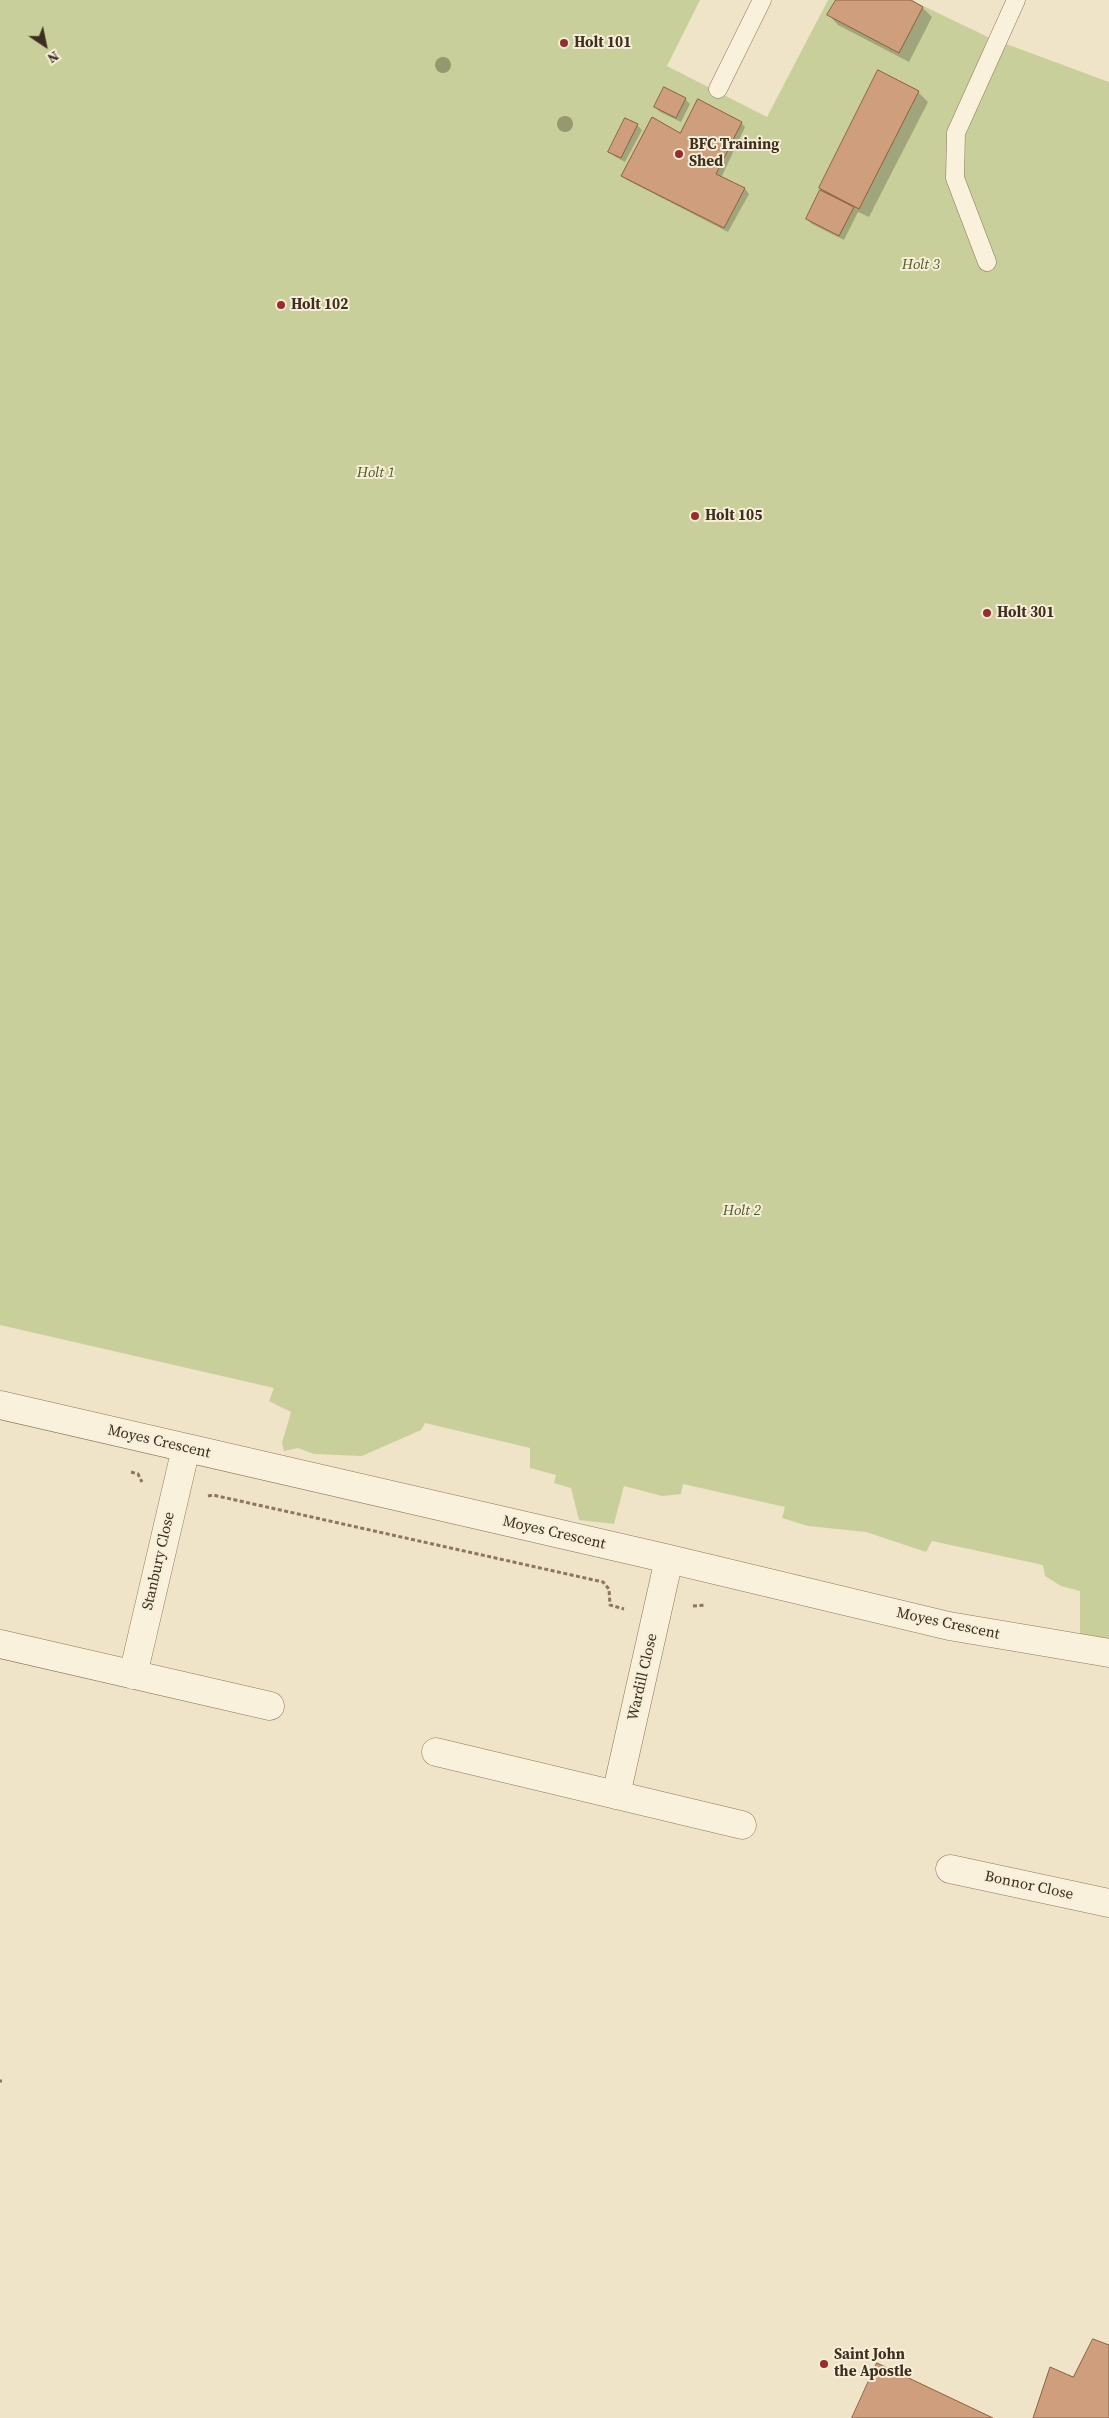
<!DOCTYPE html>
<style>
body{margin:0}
#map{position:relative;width:1109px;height:2418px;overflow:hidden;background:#f0e4c8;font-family:"Source Serif 4",serif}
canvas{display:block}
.north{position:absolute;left:20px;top:20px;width:50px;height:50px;-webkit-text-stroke:4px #f7eed8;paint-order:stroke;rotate:146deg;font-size:14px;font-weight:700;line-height:20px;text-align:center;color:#3d2e20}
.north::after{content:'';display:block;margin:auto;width:18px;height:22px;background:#3d2e20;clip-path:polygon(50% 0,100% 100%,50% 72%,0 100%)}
</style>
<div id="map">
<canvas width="1109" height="2418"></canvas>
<div class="north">N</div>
</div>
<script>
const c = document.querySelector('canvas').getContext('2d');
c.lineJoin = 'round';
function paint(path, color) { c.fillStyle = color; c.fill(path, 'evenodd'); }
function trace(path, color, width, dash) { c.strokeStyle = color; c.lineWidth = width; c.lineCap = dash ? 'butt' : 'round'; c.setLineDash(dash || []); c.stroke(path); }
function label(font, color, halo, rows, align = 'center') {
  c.font = font + ' "Source Serif 4",serif'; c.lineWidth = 4; c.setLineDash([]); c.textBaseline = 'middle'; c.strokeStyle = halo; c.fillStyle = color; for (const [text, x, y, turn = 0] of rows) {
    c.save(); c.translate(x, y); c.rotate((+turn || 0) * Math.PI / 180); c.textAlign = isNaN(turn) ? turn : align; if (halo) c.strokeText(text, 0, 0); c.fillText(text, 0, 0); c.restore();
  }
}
paint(new Path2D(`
 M0,0h700l-33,66 100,51 61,-117h83l79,38 119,44v1563l-29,-6v-48l-19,-5 -16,-10 -2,-11 -111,-24 -6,11 -60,-20 -58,-6 -26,-8 3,-11 -102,-23 -2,10 -19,2 -38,-10 -10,38 -35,-4 -8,-32 -17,-5 2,-8 -26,-7v-20l-105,-25 -4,7 -59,26 -48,-2 -16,-6 -14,3 -2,-8 9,-31 -22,-11 5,-13 -274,-63z`), '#c9cf9b');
paint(new Path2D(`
 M837,0h71l15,8 9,9 -23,45 -71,-37 -9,-10z
 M918,92l10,10 -59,115 -11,-5 -14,28 -32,-16 -5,-5 20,-24 -7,-7z
 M685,99l5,5 -9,18 -21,-10 -5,-5z
 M741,123l4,4 -24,51 24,11 4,5 -21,38 -101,-52 -5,-4 59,-41z
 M637,125l5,5 -17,32 -11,-6 -4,-5z`), '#0003');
const building = new Path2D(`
 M836,0h75l12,7 -24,46 -72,-38z
 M878,70l41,21 -60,118 -40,-21z
 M664,87l22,11 -10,20 -22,-11z
 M698,99l44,23 -26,52 29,14 -21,40 -103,-52 31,-59 28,16z
 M625,118l13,6 -17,34 -13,-6z
 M820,190l34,17 -15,29 -33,-17z
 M1093,2339l16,6v73h-76l17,-51 23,10z
 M877,2363l116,55h-141z`);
paint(building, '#cf9f7d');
trace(building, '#8d5f41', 1);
const service = new Path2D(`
 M718,89l44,-89
 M987,262l-32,-84 1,-45 60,-133`);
const minor = new Path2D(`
 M0,1405l669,154 280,67 160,27
 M0,1644l270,62
 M133,1675l53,-227
 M436,1752l306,73
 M616,1795l53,-236
 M950,1869l159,34`);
trace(service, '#8d765c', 19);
trace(minor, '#8d765c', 29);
trace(new Path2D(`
 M131,1472l7,2 4,8
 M208,1496l5,-1 390,87 6,7 1,16 14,4
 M693,1606l13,-1
 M0,2081h2`), '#8d765c', 3, [4, 2.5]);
trace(service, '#faf1dc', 18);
trace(minor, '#faf1dc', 28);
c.fillStyle = '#96986f';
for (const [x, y] of [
 [443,65],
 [565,124]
]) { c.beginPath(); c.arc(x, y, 8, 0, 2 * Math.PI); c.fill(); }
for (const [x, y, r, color] of [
 [564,43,5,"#9e2a2b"],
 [679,154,5,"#9e2a2b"],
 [281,305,5,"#9e2a2b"],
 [695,516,5,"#9e2a2b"],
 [987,613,5,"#9e2a2b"],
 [824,2364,5,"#9e2a2b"]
]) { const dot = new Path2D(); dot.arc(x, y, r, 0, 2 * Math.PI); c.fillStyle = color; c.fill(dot); trace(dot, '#f7eed8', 2); }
label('bold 15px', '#3d2e20', '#f7eed8', [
 ["Holt 101",574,43],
 ["BFC Training",689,145],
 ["Shed",689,162],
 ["Holt 102",291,305],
 ["Holt 105",705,516],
 ["Holt 301",997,613],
 ["Saint John",834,2355],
 ["the Apostle",834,2372]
], 'left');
label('italic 15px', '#4d5a26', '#f7eed8', [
 ["Holt 3",921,265],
 ["Holt 1",376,473],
 ["Holt 2",742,1211]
]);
label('15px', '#3d2e20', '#f7eed8', [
 ["Moyes Crescent",159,1442,13],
 ["Moyes Crescent",554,1533,13],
 ["Stanbury Close",159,1561,-77],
 ["Moyes Crescent",948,1624,12],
 ["Wardill Close",643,1677,-77],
 ["Bonnor Close",1029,1886,12]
]);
</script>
